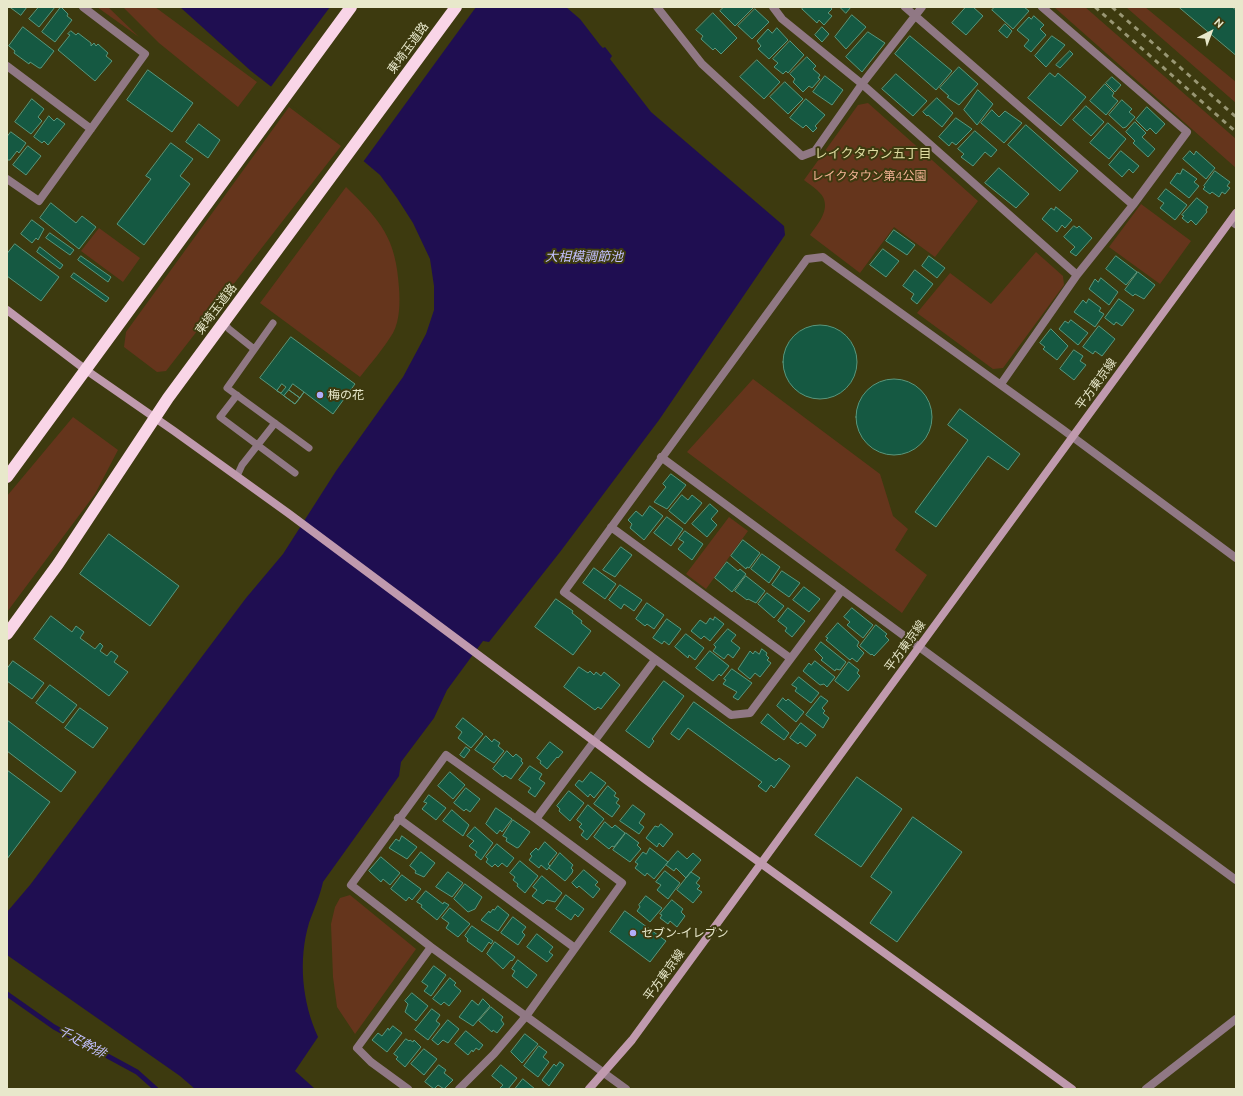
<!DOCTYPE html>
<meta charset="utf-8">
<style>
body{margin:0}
#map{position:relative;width:1243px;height:1096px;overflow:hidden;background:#3d3a0f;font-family:Ubuntu,sans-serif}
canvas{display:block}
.frame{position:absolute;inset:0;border:8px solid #e8e8cb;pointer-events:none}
.north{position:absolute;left:1191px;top:12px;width:40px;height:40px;-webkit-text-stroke:3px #3d3a0f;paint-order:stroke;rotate:42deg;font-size:11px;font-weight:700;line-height:16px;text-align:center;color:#e8e8cb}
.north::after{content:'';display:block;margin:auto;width:14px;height:18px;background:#e8e8cb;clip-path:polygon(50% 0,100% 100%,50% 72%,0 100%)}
</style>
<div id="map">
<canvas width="1243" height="1096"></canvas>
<div class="frame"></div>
<div class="north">N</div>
</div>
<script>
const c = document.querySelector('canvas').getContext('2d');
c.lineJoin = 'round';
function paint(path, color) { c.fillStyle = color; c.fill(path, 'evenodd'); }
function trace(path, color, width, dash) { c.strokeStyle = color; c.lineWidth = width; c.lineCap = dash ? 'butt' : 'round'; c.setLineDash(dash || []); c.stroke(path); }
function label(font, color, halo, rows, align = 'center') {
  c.font = font + ' Ubuntu,"Noto Sans JP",sans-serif'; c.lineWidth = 4; c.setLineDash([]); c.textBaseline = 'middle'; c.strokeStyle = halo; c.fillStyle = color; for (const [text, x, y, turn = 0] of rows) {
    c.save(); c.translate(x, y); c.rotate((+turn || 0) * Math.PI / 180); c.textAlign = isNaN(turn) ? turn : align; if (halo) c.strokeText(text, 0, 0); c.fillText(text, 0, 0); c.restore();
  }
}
paint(new Path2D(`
 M97,7h11l31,30z
 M123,7h32l102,75 -19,25 -79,-64z
 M1054,7h31l151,132v29z
 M1126,7h19l91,75v21z
 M868,103l110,98 -43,56 -41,-30 -34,46 -50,-38c7,-10 20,-24 13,-38 -3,-6 -14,-13 -19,-17l54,-75z
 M289,107l52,39 -175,225 -9,1 -33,-25 2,-15z
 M346,187c35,34 50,51 53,101 1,14 1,32 -6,45 -9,15 -22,30 -33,44l-100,-74z
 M1141,204l50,37 -31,43 -51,-37z
 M99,228l41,30 -17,24 -42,-31z
 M1036,252l27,24 1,9 -61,83 -10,1 -76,-56 33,-40 41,31z
 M753,379l127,95 13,42 15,13 -13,21 32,25 -25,38 -215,-161z
 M73,417l45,33 -23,44 -88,118v-116z
 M729,517l19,14 -42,58 -20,-15z
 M350,895l66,54 -61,85 -18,-27 -4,-30 -2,-53 4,-17 5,-9z`), '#65351c');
paint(new Path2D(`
 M180,7h386l14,12 20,26 3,3 2,-1 7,9 -2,3 41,53 133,114 1,9 -126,185 -99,132 -71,90 -6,-1 -36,49 -13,28 -33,44 -2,14 -76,106c-3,14 -9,27 -14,41 -11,37 -7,79 9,114l-23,34 19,17 -1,1h-118l-15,-13 -173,-121v-43l23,-27 216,-287 37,-44 53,-83 67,-94 23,-43 8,-24v-24l-4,-27 -17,-36 -16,-25 -17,-23 -52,-44 -77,-60z`), '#1f0e51');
paint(new Path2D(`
 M330,7h146l-113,155 -93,-74z`), '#3d3a0f');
trace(new Path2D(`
 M7,994l47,33 83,45 19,17`), '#1f0e51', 5);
const building = new Path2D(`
 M10,7h17l-6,8z
 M39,7h16l-16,20 -10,-8z
 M61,7l7,7 -1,2 5,4 -17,22 -13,-10z
 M724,7h30l-19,19 -15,-15z
 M804,7h26l2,2 -4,4 4,3 -8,9 -5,-5 -2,3 -15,-14z
 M840,7h11l-5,6z
 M966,7h7l10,9 -17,19 -14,-12z
 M995,7h29l5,4 -16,18 -21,-19z
 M1179,7h53l4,3v45z
 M755,9l14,13 -17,17 -14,-13z
 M713,13l24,25 -16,16 -6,-6 -2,2 -12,-11 2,-3 -7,-6z
 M852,15l14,12 -20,22 -11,-12z
 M1034,16l10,9 -4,4 6,6 -15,17 -7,-6 5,-6 -12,-10 12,-13 2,2z
 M1005,24l7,7 -5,7 -8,-7z
 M23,27l31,24 -13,17h-2l-9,-6 -1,2 -15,-11 1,-2 -6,-5z
 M822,27l7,7 -7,8 -7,-7z
 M777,28l11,12 -19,19 -11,-10 3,-3 -4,-5 11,-12 4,4z
 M71,31l5,4 2,-2 13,10v3l3,-3 2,3 2,-2 10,9 -2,3 6,5 -17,20 -37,-31 12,-15 -2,-1z
 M868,32l17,11 -23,29 -16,-15z
 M910,36l42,35 -16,19 -41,-36z
 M1052,36l13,9 -19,22 -11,-11z
 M790,41l14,14 -16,18 -2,-2 -3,3 -9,-7 4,-4 -5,-4z
 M1070,51l3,3 -13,14 -4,-3z
 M807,57l9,9 -3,3 7,6 -2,3 2,1 -8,9 -3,-2 -6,6 -10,-10 2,-3 -5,-5z
 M757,60l23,22 -16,17 -24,-22z
 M959,67l19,17 -19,21 -12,-8 2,-1 -9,-8z
 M148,70l45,33 -21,29 -45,-32z
 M1050,73l5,4 3,-4 28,24 -25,29 -33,-28z
 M896,74l31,27 -14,15 -31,-27z
 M825,76l18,14 -11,15 -19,-13z
 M1112,77l9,8 -6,7 -9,-9z
 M785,82l18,17 -15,15 -18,-17z
 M1105,84l9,9 -2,3 6,5 -12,14 -16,-14z
 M978,90l15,14 -16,21 -13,-15z
 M937,98l16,15 -11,14 -14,-12 -1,1 -4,-4z
 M32,99l12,10 -6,8 4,4 -11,13 -16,-12z
 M806,99l19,16 -10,11 2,2 -4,4 -7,-7 -3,3 -13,-10z
 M1122,100l10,9 -3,3 6,5 -9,10 -3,1 -14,-13z
 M1086,106l18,16 -13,14 -18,-16z
 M1147,107l18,17 -9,10 -6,-6 -3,3 -11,-11z
 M992,110l7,7 6,-6 17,12 -18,20 -23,-20z
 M49,116l5,5 3,-3 8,6 -17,21 -4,-4 -2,2 -8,-6z
 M956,118l16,11 -16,16 -4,-3 -3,4 -10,-9z
 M1135,122l11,11 -4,4 13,12 -7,8 -15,-14 2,-2 -9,-9z
 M1108,123l18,16 -17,20 -19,-16z
 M199,124l21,16 -12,18 -22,-16z
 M1026,125l52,46 -18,20 -52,-46z
 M975,131l22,19 -6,7 -6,-5 -12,14 -12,-9 3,-3 -6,-5z
 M11,132l15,11 -7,10 -2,-2 -7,9h-3v-23z
 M171,143l22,16 -13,17 10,8 -46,61 -27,-21 34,-45 -5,-3z
 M28,146l13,10 -15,19 -13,-10z
 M1121,151l18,15 -6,7 -4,-4 -7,8 -13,-12z
 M1190,151l4,4 2,-4 19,17 -9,11 -23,-20z
 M999,168l30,26 -13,14 -31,-25z
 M1183,169l14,10 -3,3 5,4 -10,12 -19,-15 7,-10 3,1z
 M1215,171l15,11 -3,4 3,2 -5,6 -3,-2 -3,5 -7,-5 -2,2 -7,-5 2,-2 -1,-1z
 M1166,189l21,16 -12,15 -15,-12 4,-5 -6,-4z
 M1197,198l11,9 -2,3 1,2 -11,13 -5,-5 -3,3 -6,-5 2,-2 -2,-1z
 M51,203l25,20 6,-7 14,11 -17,22 -39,-31z
 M1056,207l16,13 -7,8 -3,-3 -5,7 -15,-13 9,-11 3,2z
 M32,220l12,9 -6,11 -2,-2 -4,5 -11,-9z
 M1074,226l3,2 2,-2 13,12 -16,18 -6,-4 5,-5 -11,-10z
 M894,230l21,15 -8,10 -21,-14z
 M50,233l24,17 -4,5 -24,-17z
 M15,244l44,33 -18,24 -34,-25v-22z
 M40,247l23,18 -3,4 -23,-17z
 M883,249l16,12 -13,16 -16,-12z
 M81,256l30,21 -3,5 -30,-22z
 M929,256l16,12 -8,10 -15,-12z
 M1116,256l21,16 -11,13 -20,-16z
 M915,270l18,14 -16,20 -6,-5 3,-5 -11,-8z
 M1138,272l17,13 -11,14 -9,-5 -2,2 -8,-6z
 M74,273l35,25 -3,4 -35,-25z
 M1101,278l17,14 -9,13 -20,-16 6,-10 3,3z
 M1089,299l12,9 -2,3 5,3 -9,13 -21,-15 9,-12 3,3z
 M1119,299l15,11 -12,16 -6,-4 -2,3 -9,-7z
 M1071,320l17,13 -10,12 -19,-16 6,-8 3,2z
 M783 362a37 37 0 1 1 74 0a37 37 0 1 1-74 0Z
 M1099,326l16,13 -13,17 -7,-5 -2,3 -10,-7z
 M1051,329l17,17 -11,14 -14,-11 2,-2 -5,-4z
 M291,337l64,47 -22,30 -29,-22 -9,12 -35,-26z
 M1074,350l9,6 -3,5 6,4 -12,15 -14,-11z
 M856 417a38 38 0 1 1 76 0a38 38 0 1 1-76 0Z
 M282,384l4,3 -5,6 -4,-2z
 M293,384l11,8 -4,6 -11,-8z
 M289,390l11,8 -5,6 -11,-8z
 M960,409l60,45 -12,16 -20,-14 -52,71 -21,-15 53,-72 -20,-15z
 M671,474l15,11 -19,24 -13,-7 12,-15 -3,-3z
 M682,495l6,5 4,-5 10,8 -17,21 -16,-13z
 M710,504l8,7 -7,8 6,6 -10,12 -15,-13z
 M650,506l13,10 -19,24 -14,-12 2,-4 -4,-4 8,-9 6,5z
 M667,517l16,12 -12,17 -17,-13z
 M685,531l18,13 -11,16 -14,-11 6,-7 -5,-3z
 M109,534l70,52 -29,40 -70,-52z
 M743,540l17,13 -11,15 -2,-1 -1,2 -15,-13z
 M621,547l11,8 -17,22 -12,-7z
 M762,554l18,13 -11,16 -18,-14z
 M727,562l11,9 2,-2 6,5 -14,18 -17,-14z
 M594,568l22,16 -11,15 -22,-16z
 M782,571l18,12 -11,14 -17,-12z
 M746,576l19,15 -9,12 -8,-4 -1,1 -12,-9z
 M620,585l22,15 -8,11 -10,-7 -3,5 -12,-9z
 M804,587l16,12 -11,13 -16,-12z
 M767,593l17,13 -10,12 -16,-14z
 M556,599l17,12 -1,2 10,8 -1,2 10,8 -18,24 -38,-28z
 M647,603l17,12 -10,14 -7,-5 -2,2 -9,-7z
 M788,608l17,13 -13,16 -7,-6 2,-3 -9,-7z
 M852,608l21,17 -10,13 -16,-13 3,-3 -6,-5z
 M51,616l21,16 4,-6 8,6 -4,6 15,11 5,-6 3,3 -3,5 7,5 4,-5 7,5 -4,6 14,10 -19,24 -75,-57z
 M715,617l9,7 -14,17 -6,-5 -3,3 -10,-8 9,-11 6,4 4,-6 3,2z
 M667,619l14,10 -12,16 -5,-4 -2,3 -9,-6z
 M838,623l21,19 -2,4 7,7 -7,9 -5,-4 -2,2 -24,-20 2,-2 -2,-1z
 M876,625l11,9 -2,2 4,4 -15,16 -2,-2 -1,1 -11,-9z
 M728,629l8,6 -5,6 9,7 -7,10 -5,-4 -4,5 -11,-8 3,-4 -2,-2z
 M686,634l18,14 -9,12 -6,-5 -1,3 -13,-11z
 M821,642l25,20 -6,8 -4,-1 -1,2 -14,-11 2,-2 -8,-8z
 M762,649l5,4 -1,2 3,3 -2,2 4,3 -11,14 -5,-4 -5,6 -12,-10 12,-18 3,3 2,-3 4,3z
 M710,651l19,15 -8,10 -2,-2 -6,7 -17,-13z
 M13,661l31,22 -12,16 -25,-18v-12z
 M815,661l20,16 -8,10 -3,-3 -4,1 -17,-14 6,-8 2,2z
 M849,662l10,8 -2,3 3,3 -12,15 -13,-10z
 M579,667l9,6 2,-2 4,4 2,-3 5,4 3,-4 16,13 -19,24 -3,-2 -3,3 -31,-23z
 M732,669l20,14 -14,17 -5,-3 4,-5 -14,-8 3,-4 -2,-1z
 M799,677l20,16 -8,10 -16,-12 2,-3 -5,-3z
 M664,681l20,15 -32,43 2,2 -5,7 -23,-17z
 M50,685l27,20 -14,18 -27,-20z
 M821,696l7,5 -6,7 3,3 -2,2 6,5 -6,10 -17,-13z
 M783,698l3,3 2,-2 16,13 -8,10 -19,-16z
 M694,702l82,59 3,-3 11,8 -16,22 -3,-3 -5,7 -8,-6 4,-4 -74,-54 -9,12 -8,-6z
 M80,708l28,20 -15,20 -28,-20z
 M768,714l21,19 -5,7 -23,-17z
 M463,718l20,16 -12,14 -13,-10 4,-6 -6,-5z
 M7,720l69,52 -15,20 -54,-41z
 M801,723l15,12 -10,12 -6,-5 -2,2 -8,-6z
 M486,736l6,6 2,-3 6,4 -2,3 6,5 -10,12 -19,-13z
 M550,742l13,10 -5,6 -1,-1 -10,12 -7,-6 1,-2 -4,-3z
 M466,747l4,3 -6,8 -4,-3z
 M507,751l6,6 3,-3 6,5 -1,2 2,2 -12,16 -6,-4 -2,2 -10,-8z
 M530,766l12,8 -3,5 6,4 -10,14 -7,-5 3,-4 -12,-8z
 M7,770l43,32 -43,57z
 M450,772l15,13 -12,14 -15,-13z
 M591,772l15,11 -12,15 -4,-4 -2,3 -13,-12 4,-5 3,2z
 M857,777l45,32 -41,58 -46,-32z
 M608,786l8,7 -2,3 5,3 -3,4 4,3 -8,11 -18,-13z
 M466,788l14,11 -10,13 -4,-3 -2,2 -10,-8z
 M569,791l15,12 -14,18 -11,-10 1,-2 -3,-3z
 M429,795l17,13 -10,12 -14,-11 5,-6 -3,-1z
 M588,805l16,14 -17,21 -6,-5 3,-4 -5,-4 3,-3 -5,-4z
 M633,805l12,9 -6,9 5,4 -5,7 -19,-13z
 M496,808l16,11 -10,13 -2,-2 -3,4 -11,-10z
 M452,810l17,15 -6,11 -20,-15z
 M913,817l49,35 -65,90 -27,-19 22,-31 -21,-15z
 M513,820l17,12 -11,15 -2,1 -11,-7 1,-3 -4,-2z
 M605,822l7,6 3,-3 10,8 -11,14 -2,-1 -3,3 -15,-12z
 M661,824l12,10 -10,13 -4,-4 -2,4 -11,-9 9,-12 3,1z
 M475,827l18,16 -12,17 -6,-5 2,-3 -8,-6 5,-5 -7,-5z
 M626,833l13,10 -2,2 4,4 -11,13 -17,-12z
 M402,836l15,11 -10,12 -18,-11 7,-9 3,2z
 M545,842l12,11 -9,11 2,2 -3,4 -6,-5 -2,3 -10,-8 3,-4 -2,-2 6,-6 2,2z
 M497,844l17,14 -7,9 -5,-4 -4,4 -3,-3 -3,3 -6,-5 2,-3 -2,-2z
 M650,848l18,14 -14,17 -7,-6 -2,3 -10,-8 3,-4 -3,-2 8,-10 3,2z
 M678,851l9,8 6,-6 8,7 -15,18 -10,-10 -2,3 -8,-6z
 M421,852l14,11 -11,14 -9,-4 1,-2 -6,-5z
 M560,853l13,12 -2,3 2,2 -1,3 -7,8 -16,-13z
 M381,857l19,16 -10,12 -7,-6 -2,3 -12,-11z
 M520,861l18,15 -13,17 -8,-7 1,-2 -5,-4 2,-3 -5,-4z
 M584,870l14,12 -3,3 5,4 -7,9 -14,-12 -2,2 -5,-5z
 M665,871l15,12 -12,16 -11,-9 4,-5 -5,-3z
 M448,872l15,11 -11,14 -16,-10z
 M691,872l9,6 -4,5 4,3 -3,3 5,3 -9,11 -16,-13z
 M402,875l19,14 -9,11 -3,-3 -3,4 -15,-12z
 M542,876l20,17 -7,9 -8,-2 -4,4 -11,-8 5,-6 -4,-3z
 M465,884l17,13 -7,12 -7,3 -14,-13z
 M426,891l17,13 1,-2 5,3 -12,15 -16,-13 1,-2 -5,-3z
 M566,895l18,14 -6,8 -3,-3 -4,6 -15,-11z
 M646,896l16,12 -12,14 -13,-11 3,-4 -1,-2z
 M672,900l11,9 -2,3 4,4 -8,11 -7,-6 -2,3 -8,-6 2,-3 -2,-1z
 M498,906l11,9 -11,16 -17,-11 8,-9 1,2 3,-4 1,1z
 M450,908l20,16 -12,13 -12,-9 3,-5 -7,-5z
 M625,911l41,30 -16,21 -40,-30z
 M513,917l13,10 -4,5 3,3 -7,10 -17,-12z
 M472,926l21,15 -2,3 -2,-2 -7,10 -15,-11 1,-2 -3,-3z
 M537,934l16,13 -4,5 4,3 -6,7 -20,-15z
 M495,942l20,15 -3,4 -1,-1 -8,9 -16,-15z
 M518,960l19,15 -10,13 -15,-12 3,-5 -3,-2z
 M434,966l12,9 -15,21 -7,-5 4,-5 -6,-4z
 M450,978l6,5 -2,2 7,6 -12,15 -5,-4 -3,3 -8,-6z
 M412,993l16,13 -12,15 -11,-9 3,-8 -3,-3z
 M483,999l7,7 -17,20 -14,-9 13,-17 6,5z
 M491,1007l12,10 -2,3 3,4 -7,9 -4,-3 -1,2 -13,-11z
 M432,1009l8,6 -4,6 4,3 -12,16 -13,-10z
 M448,1020l11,9 -11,14 -5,-3 -5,5 -6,-5z
 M393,1026l9,7 -15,19 -15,-12 6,-7 4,3 6,-8 1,2z
 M466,1031l17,14 -4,5 -3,-2 -3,4 -1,-2 -4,5 -13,-11z
 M525,1034l13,10 -16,19 -11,-11z
 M406,1039l3,2 1,-1 3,2 1,-2 7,7 -16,20 -9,-8 2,-2 -4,-3z
 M539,1046l8,6 -4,5 6,5 -11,15 -14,-11z
 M424,1049l13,10 -13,16 -13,-11z
 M560,1062l4,3 -15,21 -7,-6 12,-16 2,2z
 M439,1065l7,5 -2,3 9,7 -9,9 -6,-4 -4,4 -9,-7z
 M501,1065l16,13 -9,11h-9l4,-4 -11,-9z
 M523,1079l12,10h-20z`);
paint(building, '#155942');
trace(building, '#58977d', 1);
trace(new Path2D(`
 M1230,221l6,4
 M223,322l6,7 25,20
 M273,323l-46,65 82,60
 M237,395l-17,22 75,56
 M237,476l5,-11 33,-42`), '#907884', 7);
trace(new Path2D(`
 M657,7l45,57 100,92 13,-5 47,-67 60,-77
 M773,7l9,12 80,65 215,191
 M905,7l228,198
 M7,66l84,63
 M7,179l32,22 106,-147 -62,-47
 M1001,384l76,-109 56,-70 54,-73 -145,-125
 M661,457l575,423
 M611,527l179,131
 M842,590l-92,123 -19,2 -167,-123 243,-333 16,-2 239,172 174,129
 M398,818l177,130
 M408,1089l-37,-27 -14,-14 74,-101
 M459,1089l35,-35 33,-39 95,-132 -86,-64
 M626,1089l-195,-142 -80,-62 95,-130 90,64 119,-159
 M1146,1089l90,-70`), '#907884', 8);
trace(new Path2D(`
 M7,310l79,60 88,61 114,82 358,267 426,309
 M589,1089l43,-49 604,-827`), '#c09aae', 8);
trace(new Path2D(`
 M7,477l344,-470
 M7,634l51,-70 110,-166 288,-391`), '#f9d5e7', 12);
trace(new Path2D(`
 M1095,7l141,125
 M1112,7l124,110`), '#999774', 3, [5, 5]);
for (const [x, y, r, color] of [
 [320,395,4,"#b1adfa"],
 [633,933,4,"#b1adfa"]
]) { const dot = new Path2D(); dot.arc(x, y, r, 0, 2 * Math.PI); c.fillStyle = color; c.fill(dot); trace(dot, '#3d3a0f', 1.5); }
label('12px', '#e8e8cb', '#3d3a0f', [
 ["東埼玉道路",408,48,-54],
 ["東埼玉道路",216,309,-53],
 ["平方東京線",1096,384,-54],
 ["平方東京線",905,646,-54],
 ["平方東京線",664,975,-54]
]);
label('12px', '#f5b496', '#3d3a0f', [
 ["レイクタウン第4公園",869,176]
]);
label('12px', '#e8e8cb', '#3d3a0f', [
 ["梅の花",328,395],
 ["セブン-イレブン",641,933]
], 'left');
label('13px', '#dedca1', '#3d3a0f', [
 ["レイクタウン五丁目",873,154]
]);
label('italic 13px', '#c3c1ff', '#3d3a0f', [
 ["大相模調節池",584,257],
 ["千疋幹排",82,1042,29]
]);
</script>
